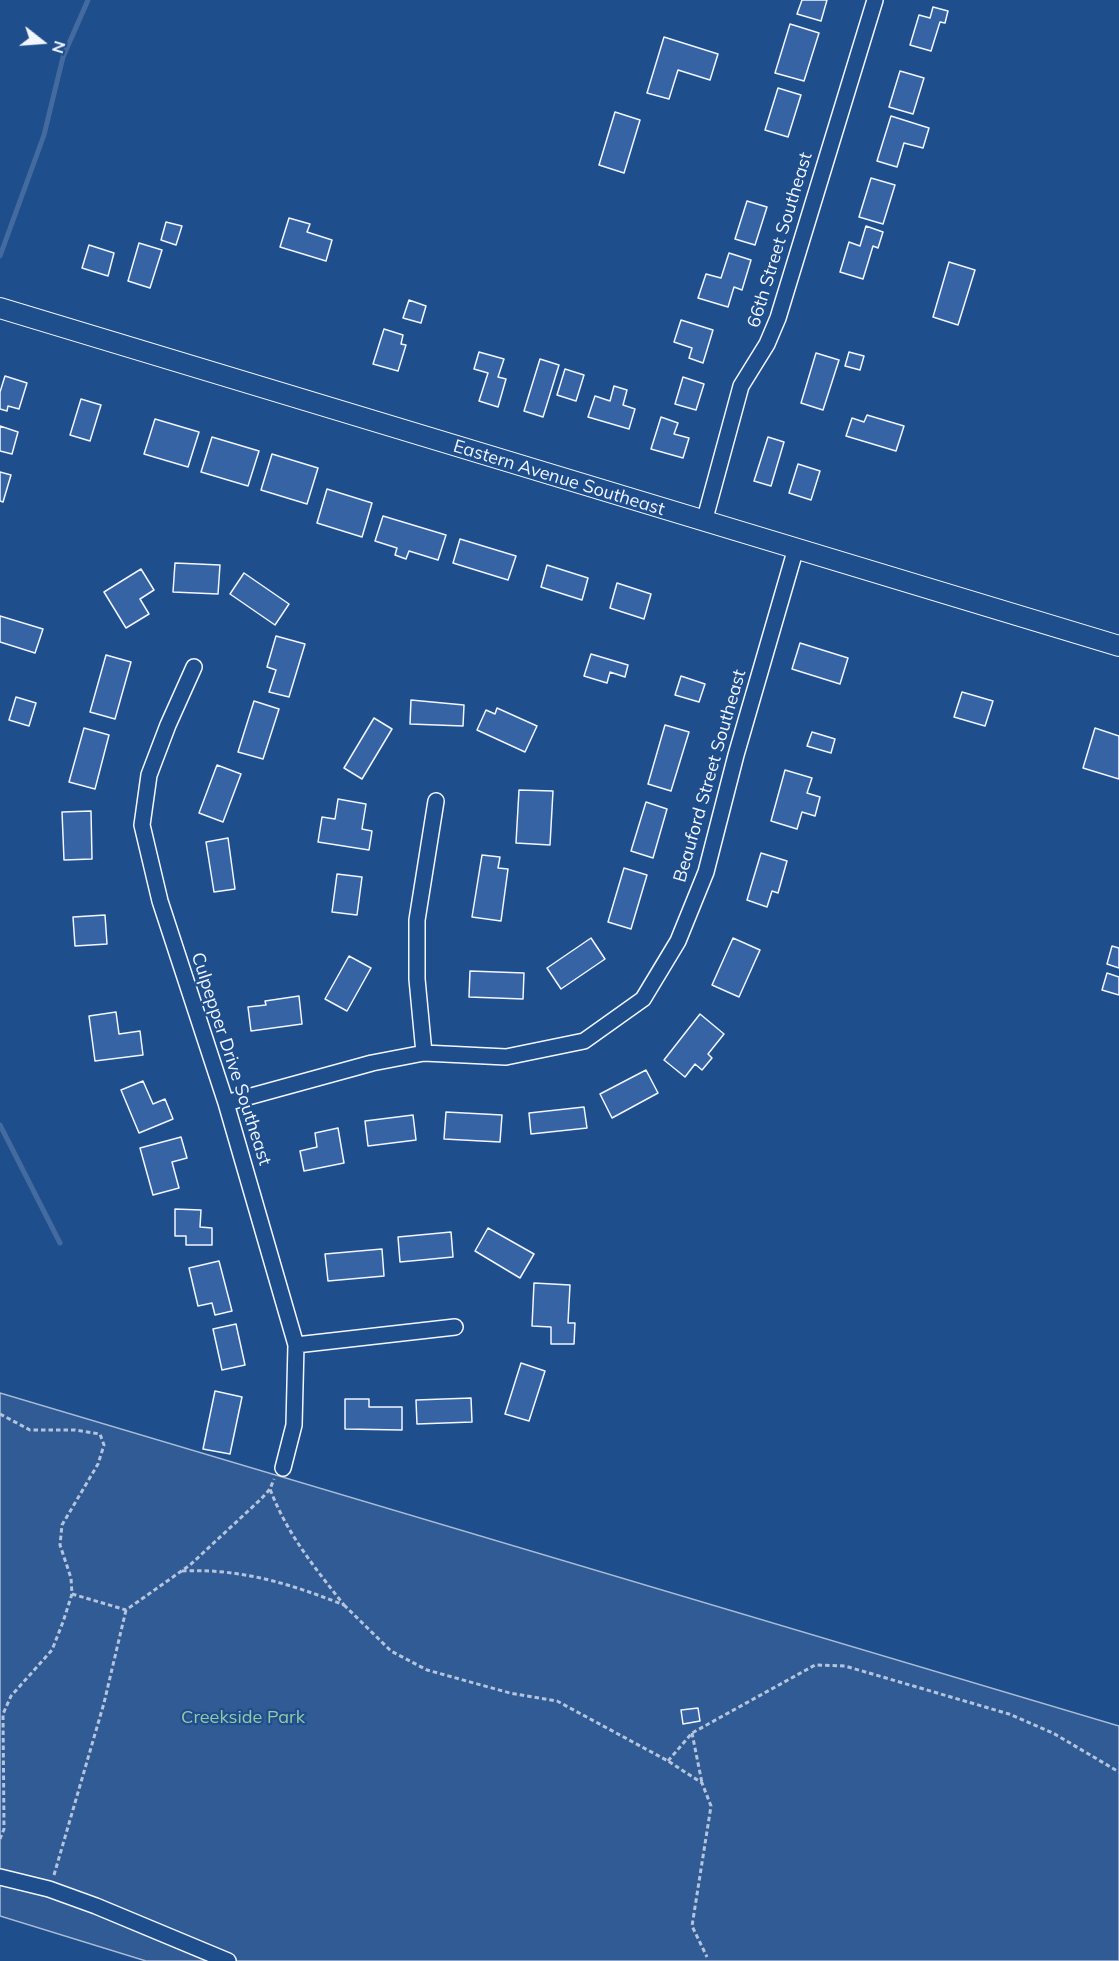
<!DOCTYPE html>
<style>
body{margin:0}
#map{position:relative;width:1119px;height:1961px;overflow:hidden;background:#1f4e8c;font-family:Mulish,sans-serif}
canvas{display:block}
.north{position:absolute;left:12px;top:12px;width:60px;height:60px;-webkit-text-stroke:4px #1f4e8c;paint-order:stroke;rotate:107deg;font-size:16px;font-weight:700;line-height:24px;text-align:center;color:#f2f6ff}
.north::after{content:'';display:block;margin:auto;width:21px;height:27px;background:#f2f6ff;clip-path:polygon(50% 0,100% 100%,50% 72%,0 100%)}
</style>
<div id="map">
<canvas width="1119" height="1961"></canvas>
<div class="north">N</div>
</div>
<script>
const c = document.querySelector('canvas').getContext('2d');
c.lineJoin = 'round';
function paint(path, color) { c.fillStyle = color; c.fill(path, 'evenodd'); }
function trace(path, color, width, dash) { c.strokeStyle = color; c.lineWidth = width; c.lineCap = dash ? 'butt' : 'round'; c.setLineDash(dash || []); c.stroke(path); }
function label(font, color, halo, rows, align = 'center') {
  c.font = font + ' Mulish,sans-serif'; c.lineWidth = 4.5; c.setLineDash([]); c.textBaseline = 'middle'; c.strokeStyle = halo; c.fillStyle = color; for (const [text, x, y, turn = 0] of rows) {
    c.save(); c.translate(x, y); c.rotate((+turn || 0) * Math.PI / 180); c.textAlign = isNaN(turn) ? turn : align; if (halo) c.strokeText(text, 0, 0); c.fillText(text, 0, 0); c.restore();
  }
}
const green = new Path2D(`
 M0,1393l1119,333v235h-973l-146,-45z`);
paint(green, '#305b95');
trace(green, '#a8bbd7', 1.5);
trace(new Path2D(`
 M0,256l44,-121 19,-78 25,-57
 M0,1125l60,118`), '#446ba0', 5);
const building = new Path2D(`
 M802,0h25l-6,21 -24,-7z
 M933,7l15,4 -3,12 -5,-1 -9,29 -21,-6 9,-30 11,3z
 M790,24l29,9 -15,48 -29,-8z
 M664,37l54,17 -8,26 -32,-10 -9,29 -22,-6z
 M900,71l24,7 -11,36 -24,-7z
 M778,88l23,7 -13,42 -23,-7z
 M615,112l25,8 -16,53 -25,-8z
 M891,116l38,12 -6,20 -19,-5 -7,24 -20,-6z
 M871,178l24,7 -12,39 -24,-7z
 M747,201l20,6 -12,38 -20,-6z
 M289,218l21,6 -3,8 25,8 -6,21 -46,-14z
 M166,222l16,4 -6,19 -15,-5z
 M866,226l17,6 -5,16 -5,-2 -10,33 -23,-7 9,-30 11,4z
 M139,243l23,7 -12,38 -22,-7z
 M89,245l25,8 -6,23 -26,-8z
 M729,253l22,7 -9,30 -8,-3 -6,20 -30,-9 8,-24 15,4z
 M949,262l26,8 -17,55 -25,-8z
 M409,300l17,6 -5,17 -18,-5z
 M681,320l32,10 -10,33 -14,-5 3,-10 -18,-6z
 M384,329l19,6 -2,9 5,1 -8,26 -25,-7z
 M479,352l25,7 -6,18 8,2 -8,28 -19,-6 9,-28 -14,-4z
 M849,352l15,4 -4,14 -15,-4z
 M816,353l23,7 -16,50 -22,-7z
 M540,359l19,6 -16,52 -19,-6z
 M565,369l19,6 -8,26 -19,-6z
 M5,376l22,7 -8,26 -11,-3 -1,5 -7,-2v-17z
 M683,377l21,7 -8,26 -21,-6z
 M614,386l13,4 -4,15 12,4 -6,20 -41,-12 7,-21 15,5z
 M81,399l20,6 -11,36 -20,-6z
 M867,415l37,11 -8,25 -50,-15 6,-18 12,4z
 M661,417l17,6 -4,11 15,4 -6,20 -32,-9z
 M155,419l44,13 -11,35 -44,-13z
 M0,426l18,6 -6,22 -12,-3z
 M212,437l47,14 -11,35 -47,-14z
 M768,437l16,5 -13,44 -17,-5z
 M272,454l46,14 -11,36 -46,-14z
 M798,464l22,7 -9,29 -22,-7z
 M0,472l11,3 -8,27 -3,-1z
 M327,489l45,14 -10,34 -45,-14z
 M383,516l63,19 -8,25 -29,-9 -3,8 -11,-4 2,-7 -22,-7z
 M460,539l56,17 -8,24 -55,-17z
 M175,563l45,2 -2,29 -45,-2z
 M547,565l41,13 -6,22 -41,-13z
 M141,569l13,21 -14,9 9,15 -23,14 -22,-36z
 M244,573l45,31 -14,21 -45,-31z
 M617,583l34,11 -7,25 -34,-11z
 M0,616l43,13 -8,24 -35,-11z
 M276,636l29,8 -16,53 -20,-5 7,-22 -9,-3z
 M800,643l48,15 -8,26 -48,-15z
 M591,654l37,11 -3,12 -15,-5 -3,11 -23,-7z
 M106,655l25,7 -16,57 -25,-7z
 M681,676l24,8 -6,18 -24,-7z
 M962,692l31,9 -8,25 -31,-9z
 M16,697l20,6 -7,23 -20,-6z
 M411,700l53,5 -1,21 -53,-2z
 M254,701l25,8 -16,50 -25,-7z
 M497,708l40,18 -12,26 -48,-22 9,-20 9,4z
 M374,718l18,11 -30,50 -18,-11z
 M665,725l24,7 -18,59 -23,-7z
 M84,728l25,7 -14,54 -26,-7z
 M1095,728l24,8v43l-36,-11z
 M812,732l23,7 -4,14 -24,-7z
 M217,765l24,9 -18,48 -24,-9z
 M785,770l27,8 -5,15 13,4 -5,19 -13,-4 -5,17 -26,-8z
 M519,790l34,1 -3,54 -34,-2z
 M338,799l28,5 -4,25 10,2 -3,19 -51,-8 4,-25 13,2z
 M646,802l21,7 -14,49 -22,-7z
 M91,811l1,48 -28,1 -2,-48z
 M228,838l7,51 -21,3 -8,-50z
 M761,853l26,8 -9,32 -6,-2 -5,16 -20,-7z
 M482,855l18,2 -2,11 10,1 -7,52 -29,-4z
 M624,868l23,7 -16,54 -23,-7z
 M337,874l25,3 -5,38 -25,-3z
 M105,915l2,29 -32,2 -2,-29z
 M591,938l14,21 -44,30 -14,-21z
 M733,938l27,12 -21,47 -27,-12z
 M1112,946l7,2v20l-12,-4z
 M349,956l22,12 -24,43 -22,-12z
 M470,971l54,2 -1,26 -54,-2z
 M1107,973l12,4v18l-17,-5z
 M299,996l3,28 -51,7 -3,-24 18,-2 -1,-4z
 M116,1012l3,22 21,-3 3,24 -48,6 -6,-45z
 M700,1014l24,20 -16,20 4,4 -10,12 -7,-6 -10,13 -21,-17z
 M646,1070l12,23 -46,25 -12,-24z
 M143,1081l10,23 12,-5 8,20 -34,14 -18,-43z
 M584,1107l3,21 -56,6 -2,-21z
 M446,1112l56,3 -2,27 -56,-3z
 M413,1115l3,25 -48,6 -3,-25z
 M338,1128l6,35 -40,8 -4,-20 17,-4 -2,-14z
 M181,1137l6,21 -15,4 7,26 -26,7 -13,-47z
 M175,1209l26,1 -1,17 12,1v17h-26v-9h-11z
 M488,1228l46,26 -14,24 -45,-27z
 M451,1232l2,25 -53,5 -2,-25z
 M382,1249l2,27 -56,5 -3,-27z
 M219,1261l13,50 -17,4 -3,-12 -14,3 -9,-38z
 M534,1283l36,2 -2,38h7l-1,21h-23v-17l-19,-1z
 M236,1324l9,41 -23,5 -9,-41z
 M521,1363l24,8 -16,50 -24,-7z
 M215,1391l27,6 -12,57 -27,-5z
 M471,1398l1,24 -55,2 -1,-24z
 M345,1399h24v8h33v23l-57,-1z
 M698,1708l2,13 -17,3 -2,-14z`);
paint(building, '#3563a3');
trace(building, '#f2f6ff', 1.5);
const minor = new Path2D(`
 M704,522l37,-136 26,-42 11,-26 97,-318
 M194,667l-26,58 -19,50 -7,50 18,76 66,202 70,242 -2,80 -11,43
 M424,1053l-7,-74v-59l19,-119
 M226,1103l146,-40 52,-10 82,4 78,-16 59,-42 35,-58 28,-69 30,-117 60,-207
 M296,1345l159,-18
 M0,1877l49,12 47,17 132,55`);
const tertiary = new Path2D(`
 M0,308l1119,338`);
trace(minor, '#f2f6ff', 18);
trace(tertiary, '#f2f6ff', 22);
trace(new Path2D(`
 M0,1414l30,16h45l25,4 4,11 -6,19 -36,61 -2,20 11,33 1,16 -9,28 -11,28 -41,46 -8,18 1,115 -4,10
 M182,1571c58,-3 109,13 162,34 -29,-37 -57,-71 -74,-116
 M72,1594l54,16 64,-45 71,-66 9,-10 4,-10
 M344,1605l47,46 36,19 83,23 47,8 111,60 34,22 9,23 -19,120 15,31
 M692,1733l10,50
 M668,1761l24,-28 123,-68 30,1 164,48 44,19 66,39
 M54,1875l50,-172 22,-93`), '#b3c4dc', 3, [4.5, 3]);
trace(minor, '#1f4e8c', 15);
trace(tertiary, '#1f4e8c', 20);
label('18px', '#f2f6ff', '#1f4e8c', [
 ["66th Street Southeast",780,240,-73],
 ["Eastern Avenue Southeast",559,478,17],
 ["Beauford Street Southeast",710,776,-74],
 ["Culpepper Drive Southeast",231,1059,72]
]);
label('18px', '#97c8a6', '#1f4e8c', [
 ["Creekside Park",243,1718]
]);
</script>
